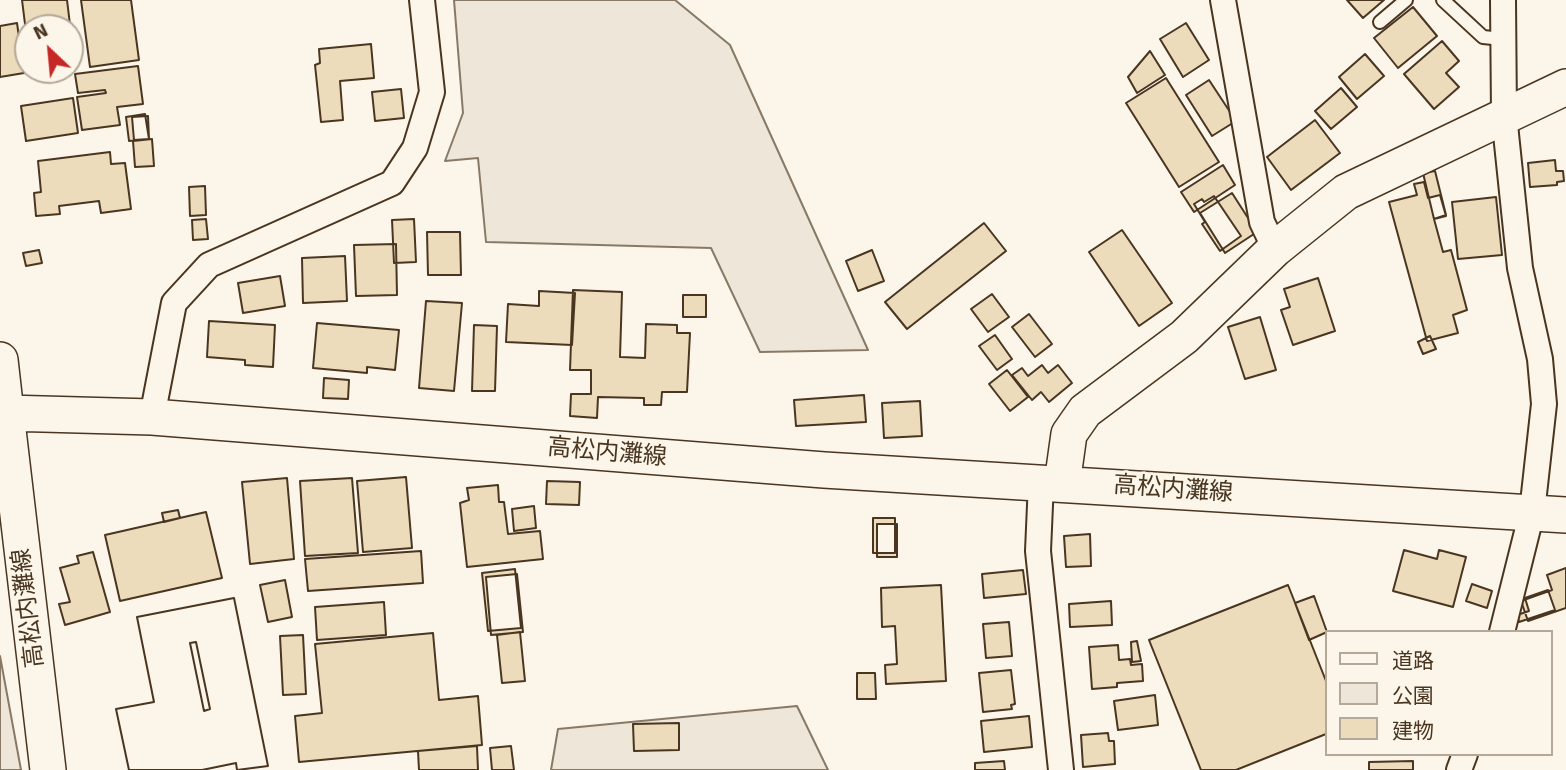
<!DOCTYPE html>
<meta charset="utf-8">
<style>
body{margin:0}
#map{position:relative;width:1566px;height:770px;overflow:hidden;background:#fbf6e9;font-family:Signika,"Noto Sans JP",sans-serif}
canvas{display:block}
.legend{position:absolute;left:1325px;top:630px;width:228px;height:126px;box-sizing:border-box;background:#fbf6e9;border:2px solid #b4a999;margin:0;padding:9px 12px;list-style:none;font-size:21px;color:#4a3520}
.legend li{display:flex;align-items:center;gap:14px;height:35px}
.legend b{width:35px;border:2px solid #b4a999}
.north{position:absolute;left:14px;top:14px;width:70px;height:70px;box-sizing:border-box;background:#fbf6e9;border:2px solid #b4a999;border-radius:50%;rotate:334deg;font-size:19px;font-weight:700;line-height:28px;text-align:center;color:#4a3520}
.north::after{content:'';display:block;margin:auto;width:24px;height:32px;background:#c62828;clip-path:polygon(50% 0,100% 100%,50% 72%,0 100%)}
</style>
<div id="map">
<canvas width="1566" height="770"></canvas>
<ul class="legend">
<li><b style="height:9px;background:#fbf6e9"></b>道路</li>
<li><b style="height:19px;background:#ede6d9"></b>公園</li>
<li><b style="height:19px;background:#ecdcbc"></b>建物</li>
</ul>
<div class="north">N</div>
</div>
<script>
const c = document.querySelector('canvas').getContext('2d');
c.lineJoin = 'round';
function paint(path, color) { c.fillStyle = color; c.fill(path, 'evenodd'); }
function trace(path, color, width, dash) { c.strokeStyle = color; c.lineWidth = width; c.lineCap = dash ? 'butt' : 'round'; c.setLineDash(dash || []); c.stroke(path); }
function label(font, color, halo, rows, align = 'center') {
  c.font = font + ' Signika,"Noto Sans JP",sans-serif'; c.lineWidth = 5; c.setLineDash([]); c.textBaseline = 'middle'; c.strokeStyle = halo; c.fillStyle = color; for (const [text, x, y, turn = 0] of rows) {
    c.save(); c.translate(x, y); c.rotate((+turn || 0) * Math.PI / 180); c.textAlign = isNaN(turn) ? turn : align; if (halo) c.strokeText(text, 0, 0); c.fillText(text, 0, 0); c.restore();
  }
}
const green = new Path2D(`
 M454,0h221l55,45 138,305 -108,2 -49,-104 -225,-6 -8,-84 -33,3 18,-48z
 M0,656l21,114h-21z
 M797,706l31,64h-277l7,-41z`);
paint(green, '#ede6d9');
trace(green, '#887966', 2);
const building = new Path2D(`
 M22,0h45l8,66h-5v-38h-42v20z
 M81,0h50l8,60 -49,7z
 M1347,0h37l-21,18z
 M1413,7l24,29 -39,32 -24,-30z
 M17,23l7,50 -24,4v-51z
 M1186,23l23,37 -26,17 -23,-38z
 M1442,41l17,20 -13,12 13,14 -25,22 -30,-35z
 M371,44l3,34 -34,3 3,39 -22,2 -6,-57 5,-2 -1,-14z
 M1150,51l15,24 -28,18 -9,-16z
 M1365,54l19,22 -27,23 -18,-22z
 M138,66l5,38 -26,3 3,18 -38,5 -5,-33 29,-4 -1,-3 -27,3 -3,-19z
 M1166,78l53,84 -40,25 -53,-84z
 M1209,80l27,41 -24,15 -26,-41z
 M1341,88l16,19 -26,22 -16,-18z
 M401,89l3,29 -29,3 -3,-29z
 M73,98l5,35 -52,8 -5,-35z
 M145,114l4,25 -20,2 -3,-24z
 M148,116l1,23 -15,1 -2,-23z
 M1315,120l25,33 -49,37 -24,-33z
 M152,139l2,27 -19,1 -2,-26z
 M110,152l1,12 14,-1 6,46 -30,4 -2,-12 -40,5 1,8 -24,2 -2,-23 7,-1 -3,-31z
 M1555,160l1,11h7l1,10 -7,1v3l-27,2 -2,-24z
 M1223,165l12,20 -41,27 -13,-20z
 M1435,171l11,44 -12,4 -11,-46z
 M1424,182l4,16 12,-3 6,21 -12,3 9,33 8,-2 16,60 -14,5 5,18 -31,8 -38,-139 28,-7 -3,-11z
 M205,186l1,29 -16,1 -1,-29z
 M1232,193l25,39 -32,21 -25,-40z
 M1214,196l27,40 -21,15 -18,-27 3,-2 -11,-18 8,-5 2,3z
 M1496,197l6,58 -44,4 -6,-57z
 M206,219l2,20 -15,1 -1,-20z
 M414,219l2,43 -22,1 -2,-43z
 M984,223l22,28 -99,78 -22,-27z
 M1122,230l50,73 -33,23 -50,-74z
 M427,232h33l1,43h-33z
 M396,244l1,51 -41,1 -2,-51z
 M39,250l3,13 -16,3 -3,-13z
 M872,250l12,31 -26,10 -12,-30z
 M345,256l2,45 -44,2 -1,-45z
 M280,276l5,30 -42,7 -5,-30z
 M1318,278l17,53 -42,14 -12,-35 9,-3 -6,-18z
 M573,290l49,2 -2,65 25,1 1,-34 31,1v8h13l-3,59h-25l-1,13h-17v-7l-46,-1 -1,21 -27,-2 1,-22h20v-24h-21z
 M539,291l36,2 -3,52 -66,-3 2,-38 31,2z
 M992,294l17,23 -21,15 -17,-23z
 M683,295h23v22h-23z
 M426,301l36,2 -8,88 -35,-3z
 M1029,314l23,30 -17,13 -23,-30z
 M1260,317l16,53 -31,9 -17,-52z
 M209,321l66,4 -2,42 -28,-2v-5l-38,-3z
 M317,323l82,7 -4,40 -28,-3v6l-54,-5z
 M474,325l23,1 -2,65h-23z
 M995,335l17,24 -15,11 -18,-24z
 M1430,336l6,13 -13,5 -5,-12z
 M1042,365l6,8 10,-8 14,18 -23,19 -8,-10 -9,8 -20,-25 10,-7 6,8z
 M1007,370l21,27 -18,14 -21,-27z
 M324,378l25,2 -1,19 -25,-1z
 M864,395l2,27 -70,4 -2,-26z
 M920,401l2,35 -38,2 -2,-35z
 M406,477l6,71 -49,4 -6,-71z
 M287,478l7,81 -44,5 -8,-82z
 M352,478l6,75 -53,3 -5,-75z
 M547,481l33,1 -1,23 -33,-1z
 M498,485l1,17h5l4,32 32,-3 3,28 -76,8 -7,-64 9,-3 -2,-12z
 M534,506l2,22 -22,3 -2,-22z
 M178,510l2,8 -16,4 -2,-9z
 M206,512l16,66 -102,23 -15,-66z
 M873,518h22v35h-22z
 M877,524h20v33h-20z
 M1090,534l1,32 -25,1 -2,-31z
 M1404,550l33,9 2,-9 27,7 -13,50 -60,-16z
 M421,551l2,32 -115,8 -3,-32z
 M93,552l17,60 -45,13 -6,-21 11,-2 -10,-34 19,-5 -2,-7z
 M1566,568v40l-38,13 -7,-20 31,-11 -5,-15z
 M515,569l6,59 -33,3 -6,-58z
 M1023,570l3,24 -42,4 -2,-24z
 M517,574l6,58 -32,3 -5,-58z
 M285,580l7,37 -24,5 -8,-37z
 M1472,584l20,7 -5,17 -21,-7z
 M941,585l5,96 -60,3 -1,-19 12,-1 -2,-38 -13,1 -1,-39z
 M1288,585l38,96v53l-90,36h-35l-52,-130z
 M1548,590l7,20 -36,12 -2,-7 12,-4 -4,-13z
 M1314,596l13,36 -18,8 -14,-37z
 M234,598l34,168 -31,4 -1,-7 -34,7h-73l-13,-61 38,-7 -17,-85z
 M234,598l34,168 -31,4 -1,-7 -34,7h-73l-13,-61 38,-7 -17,-85z
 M1111,601l1,24 -42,2 -1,-23z
 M384,602l2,33 -69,5 -2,-33z
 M1009,622l3,34 -26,2 -3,-34z
 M520,632l5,49 -23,2 -5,-48z
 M433,633l6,67 39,-4 4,49 -183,17 -4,-46 27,-3 -7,-69z
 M303,635l3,59 -23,1 -3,-59z
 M1137,641l4,20 -9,1 -1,-20z
 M196,642l14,67 -6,2 -14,-68z
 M196,642l14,67 -6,2 -14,-68z
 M1118,645l1,15 11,-1 1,6 11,-1 1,17 -26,2v4l-25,2 -3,-42z
 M1011,670l4,34 -4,1 1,4 -29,3 -4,-39z
 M857,673h18l1,26h-19z
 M1155,695l3,30 -40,5 -4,-29z
 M1029,716l3,31 -48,5 -3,-31z
 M679,723v27l-45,1 -1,-27z
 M1108,733l1,8h5l1,23 -32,3 -2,-32z
 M477,746l1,24h-59l-1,-19z
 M511,746l3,24h-22l-2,-22z
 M1004,761l1,9h-30v-7z
 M1413,761v9h-44v-8z`);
paint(building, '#ecdcbc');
trace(building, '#4a3520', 2);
const lane = new Path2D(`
 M1443,0l40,37 20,2
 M1380,22l26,-22`);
const street = new Path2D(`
 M1223,0l39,222 13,27
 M152,417l22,-114 35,-38 183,-82 23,-35 17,-56 -10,-92
 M1041,482l-3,69 23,219
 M1502,632l30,-120 12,-108 -4,-45 -20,-91 -16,-153 -1,-115
 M1459,770l6,-16`);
const secondary = new Path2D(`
 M0,360l6,53h-6
 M1062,484l7,-50 16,-23 99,-74 91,-88 71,-57 220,-105
 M48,770l-42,-357 146,4 672,53 742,45`);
trace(lane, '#4a3520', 16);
trace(street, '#4a3520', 28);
trace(secondary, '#4a3520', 38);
trace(lane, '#fbf6e9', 12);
trace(street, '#fbf6e9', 24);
trace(secondary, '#fbf6e9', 35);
label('24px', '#4a3520', '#fbf6e9', [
 ["高松内灘線",607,453,5],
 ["高松内灘線",1173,490,4],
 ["高松内灘線",29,608,-97]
]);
</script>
